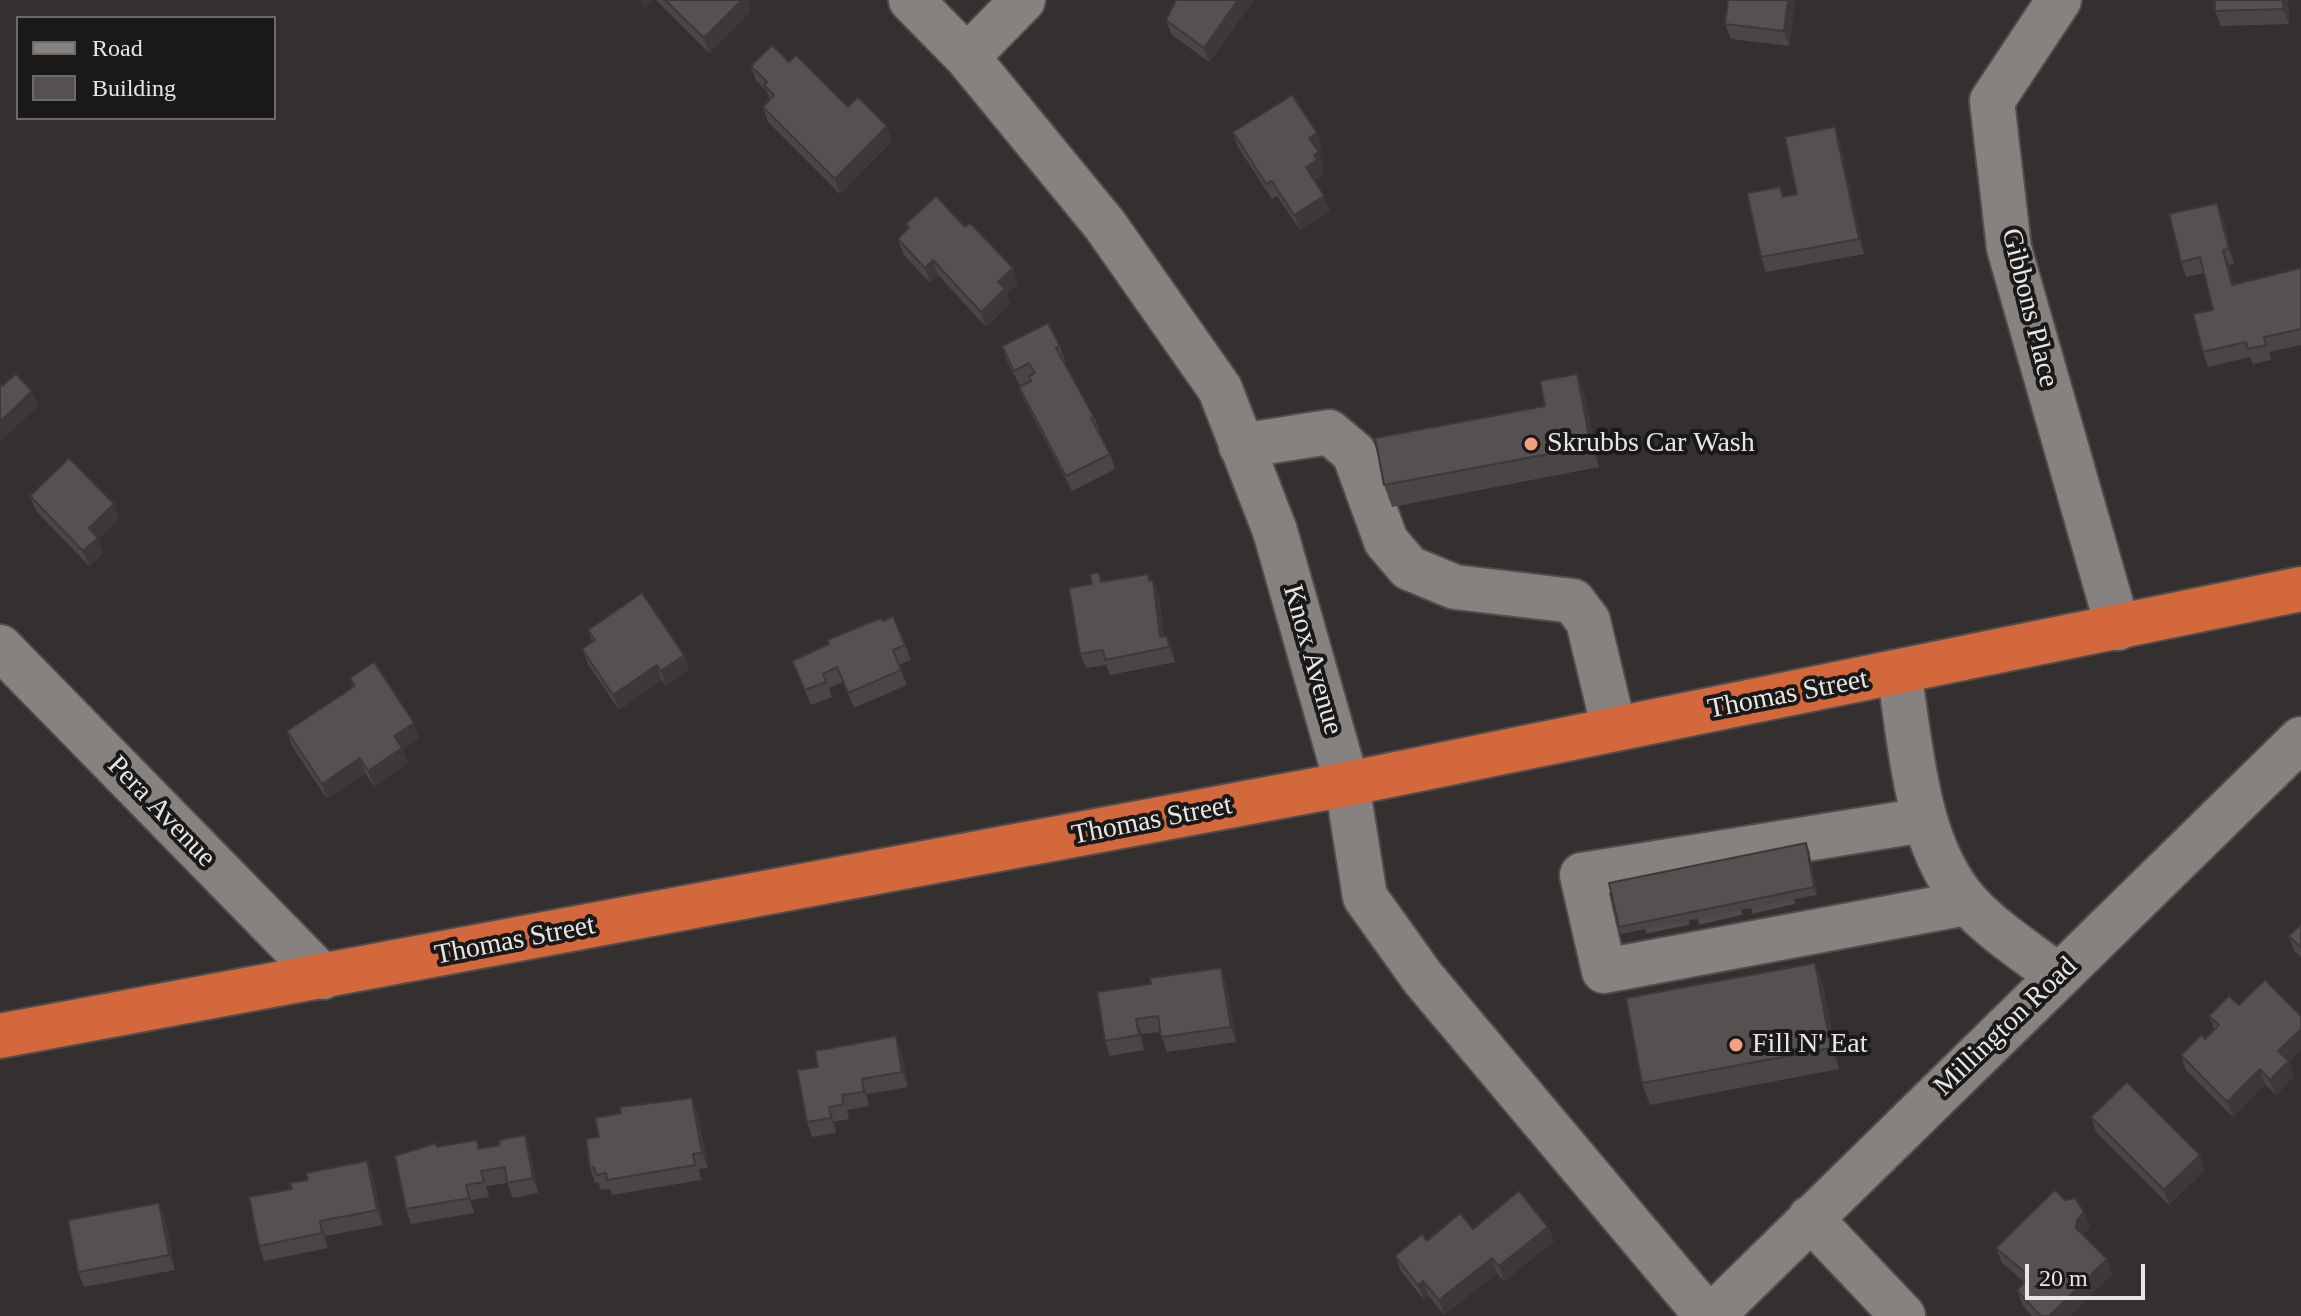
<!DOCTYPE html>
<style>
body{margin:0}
#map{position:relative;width:2301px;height:1316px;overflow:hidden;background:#34302f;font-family:"Times New Roman",serif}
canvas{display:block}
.legend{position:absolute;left:16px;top:16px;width:260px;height:104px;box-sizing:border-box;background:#1a1918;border:2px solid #6c6b6a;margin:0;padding:10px 14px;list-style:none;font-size:24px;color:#e8e6e5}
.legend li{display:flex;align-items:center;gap:16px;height:40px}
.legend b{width:40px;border:2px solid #6c6b6a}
.scale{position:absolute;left:2025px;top:1264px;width:120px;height:36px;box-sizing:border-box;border:4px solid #e8e6e5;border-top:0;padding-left:10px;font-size:24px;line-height:28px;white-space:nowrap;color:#e8e6e5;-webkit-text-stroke:6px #1a1918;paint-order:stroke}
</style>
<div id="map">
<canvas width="2301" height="1316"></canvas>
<ul class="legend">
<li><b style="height:10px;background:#868280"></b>Road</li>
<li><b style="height:22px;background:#555150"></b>Building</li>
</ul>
<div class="scale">20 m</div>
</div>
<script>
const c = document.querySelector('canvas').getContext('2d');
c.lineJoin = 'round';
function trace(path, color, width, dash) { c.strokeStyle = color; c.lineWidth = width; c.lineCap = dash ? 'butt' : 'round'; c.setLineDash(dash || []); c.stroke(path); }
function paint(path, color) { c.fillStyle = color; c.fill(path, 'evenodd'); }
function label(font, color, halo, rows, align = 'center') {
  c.font = font + ' "Times New Roman",serif'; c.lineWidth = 8; c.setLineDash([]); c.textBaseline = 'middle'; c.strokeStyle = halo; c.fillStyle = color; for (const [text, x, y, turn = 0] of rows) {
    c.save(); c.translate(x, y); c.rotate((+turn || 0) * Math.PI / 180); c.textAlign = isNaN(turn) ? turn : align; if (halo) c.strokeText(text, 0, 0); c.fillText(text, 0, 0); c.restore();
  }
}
trace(new Path2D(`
 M1764,866l10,43
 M1711,877l10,43
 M1659,886l9,44`), '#4f4b4a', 44, [44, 22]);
const minor = new Path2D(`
 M911,0l56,57 138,168 115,164 55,142 72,253 18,113 58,81 284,338
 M2059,0l-67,101 17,147 109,380
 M967,57l56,-57
 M1241,446l88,-14 25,21 32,88 23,27 46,19 118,14 15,20 26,108
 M0,647l323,330
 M1899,672c12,73 17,174 69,231 25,28 61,50 90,73
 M1924,820l-342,55 22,96 363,-68
 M1810,1218l93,98
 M1712,1316l589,-577`);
const highway = new Path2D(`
 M0,1036l1347,-252 954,-195`);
trace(minor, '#504e4d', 48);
trace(highway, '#504e4d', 48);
trace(minor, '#868280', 44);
trace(highway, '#d3683d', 44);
paint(new Path2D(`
 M656,0h91l4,11 -42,42z
 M1176,0h78l-45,62 -37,-27 -6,-15z
 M1728,0h67l-6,46 -58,-7 -6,-15z
 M2215,0h73l1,24 -68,2 -6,-15z
 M789,62l59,45 39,19 5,15 -52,53 -72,-72 -5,-15 7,-7 -3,-9 -11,-10 -5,-15z
 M1233,132l84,1 5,15 -4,3 6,16 -3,3 2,5 -9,5 16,31 -30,19 -23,-34 -5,3 -34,-52z
 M1840,142l24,112 -98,18 -5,-15 19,-70 4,10 13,-3z
 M2223,218l11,46 -5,1 4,19 68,-16v77l-32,7 2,8 -18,4 -3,-7 -42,10 -5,-15 10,-42 -9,-37 -18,4 -5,-15z
 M906,224l112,59 -11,11 3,10 -24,23 -48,-52 -8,8 -27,-29 -5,-15 9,-10z
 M1002,346h58l5,15 -2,1 31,55 6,15h-1l11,22 5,15 -43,22 -47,-89 -6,-15 11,-7 -10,6 -13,-25z
 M1577,374l8,22 14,71 -207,40 -8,-22 161,-79z
 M30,496l84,8 5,15 -21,20 5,14 -14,13 -53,-55z
 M1099,573l4,9 45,-8 11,21 5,42 9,14 2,11 -65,13 -4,-10 -20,3 -6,-14 12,-70z
 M883,621l22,24 6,15 -12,5 8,20 -53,23 -11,-26 -14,6 3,9 -21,8 -19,-44z
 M588,630l96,25 5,15 -23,16 -4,-6 -43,30 -31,-46 -6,-15 10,-7z
 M350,678l69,60 -16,11 5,14 -34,23 -9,-13 -38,26 -35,-53 -5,-15 66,-44z
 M1809,850l8,45 -196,39 -2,-7z
 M2301,924v33l-7,-6 -5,-15z
 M1815,963l8,22 16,84 -189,36 -8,-22z
 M1221,968l5,15 10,59 -69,10 -7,-20 -18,2 2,16 -34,6 -5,-15 46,-57z
 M2239,1005l62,11v33l-12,12 5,15 -18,19 -11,-11 -32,33 -47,-47 -5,-15 24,-16 9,-10 -5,-13z
 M901,1051l7,36 -41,7 2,12 -22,4 2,9 -15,3 2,11 -24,4 -5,-15 -10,-52z
 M698,1113l10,55 -9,1 2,11 -89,15 -2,-6 -9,1 -3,-8 -3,1 -5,-15z
 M2091,1117l109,38 5,15 -36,35 -73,-73z
 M525,1135l5,15 8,43 -25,5 -6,-15 -21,3 3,11 -18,3 3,13 -63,11 -5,-15 30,-66 2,4 39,-7 3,9 20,-4z
 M367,1161l6,15 10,49 -58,11 3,12 -64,13 -5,-15 33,-57 16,-9z
 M2065,1200l19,12 6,15 -7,7 29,40 -42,42h-38l-9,-10 -6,-15 7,-9 -22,-19 -6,-15z
 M165,1218l10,52 -91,17 -6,-15z
 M1548,1227l6,14 -50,40 -7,-8 -53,42 -15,-19 -5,4 -23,-29 -6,-15 32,-15 46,-12z`), '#494645');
paint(new Path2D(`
 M641,0h11l-8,8z
 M742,0h5l4,11 -42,42 -5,-15z
 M1238,0h16l-45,62 -5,-14z
 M1788,0h7l-6,46 -5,-15z
 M2283,0h5l1,24 -6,-15z
 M887,126l5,15 -52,53 -5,-15z
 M1835,127l5,15 24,112 -5,-15z
 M1317,133l5,15 -8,5 -5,-15z
 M1319,152l5,15 -3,3 2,5 -12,7 -5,-15 8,-12z
 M1324,196l6,15 -30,19 -6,-15z
 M2217,203l6,15 11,46 -5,-15z
 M2223,250l6,15 8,35 -5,-15z
 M933,260l5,15 -8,8 -5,-15z
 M1013,268l5,15 -11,11 3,10 -24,23 -5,-15 17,-30z
 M1577,374l8,22 14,71 -8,-21z
 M32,391l6,15 -38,36v-20z
 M114,504l5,15 -21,20 5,14 -14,13 -6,-15 6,-23z
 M1153,580l6,15 6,53 -5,-11z
 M1167,636l6,15 2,11 -6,-15z
 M684,655l5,15 -23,16 -5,-15z
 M657,665l5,15 -43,30 -6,-15z
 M414,723l5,15 -16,11 5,14 -34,23 -6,-15 26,-35z
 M360,758l5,15 -38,26 -5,-15z
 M1806,843l3,7 8,45 -3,-8z
 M1815,963l8,22 16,84 -8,-21z
 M1221,968l5,15 10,59 -5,-15z
 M1136,1019l6,15 2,16 -5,-15z
 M2301,1029v20l-12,12 5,15 -18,19 -6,-15 8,-29z
 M896,1036l5,15 7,36 -6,-15z
 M2260,1069l5,15 -32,33 -6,-15z
 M862,1079l5,15 2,12 -5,-14z
 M692,1098l6,15 10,55 -6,-15z
 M829,1107l5,15 2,11 -5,-15z
 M525,1135l5,15 8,43 -5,-15z
 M2200,1155l5,15 -36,35 -5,-15z
 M367,1161l6,15 10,49 -6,-15z
 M466,1185l5,15 3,13 -5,-15z
 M159,1203l6,15 10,52 -6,-15z
 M2084,1212l6,15 -8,8 -6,-7 1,-8z
 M320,1221l5,15 3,12 -6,-15z
 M1548,1227l6,14 -50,40 -5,-15z
 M1492,1258l5,15 -53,42 -5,-15z
 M2107,1259l5,15 -42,42h-21z
 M1423,1281l6,15 -5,4 -6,-15z`), '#3c3938');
const building = new Path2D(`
 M665,0h77l-38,38z
 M1176,0h62l-34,48 -38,-28z
 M1728,0h60l-4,31 -59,-7z
 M2215,0h68v9l-68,2z
 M772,45l17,17 7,-7 52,52 10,-10 29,29 -52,53 -72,-72 11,-12 -10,-10 3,-3 -16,-16z
 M1292,95l25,38 -8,5 10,14 -5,3 3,5 -11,7 18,29 -30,19 -22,-34 -6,3 -33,-52z
 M1835,127l24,112 -98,18 -14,-64 33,-6 3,10 14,-3 -12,-57z
 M936,196l29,31 5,-4 43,45 -15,14 7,7 -24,23 -48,-52 -8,8 -27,-29 11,-12 -3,-3z
 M2217,203l12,46 -6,1 9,35 69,-17v61l-37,8 2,8 -18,4 -2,-7 -43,10 -10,-38 20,-4 -13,-53 -19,5 -12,-48z
 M1048,323l12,23 -4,2 38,69 -3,1 19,36 -44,22 -47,-89 12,-6 -2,-5 6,-3 -6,-10 -15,8 -12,-25z
 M16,374l16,17 -32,31v-38l2,2z
 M1577,374l14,72 -207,39 -9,-47 170,-32 -5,-25z
 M69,458l45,46 -25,24 9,10 -15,13 -53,-55z
 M1099,573l2,9 47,-8 1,7 4,-1 7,57 7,-1 2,11 -64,13 -2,-10 -23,4 -11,-66 23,-4 -2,-10z
 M642,593l42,62 -23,16 -4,-6 -44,30 -31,-46 13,-9 -7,-10z
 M893,616l12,29 -12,5 8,20 -53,23 -11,-26 -14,7 3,8 -21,8 -13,-29 37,-17 -2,-4 54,-22 2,3z
 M374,662l40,61 -20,13 8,12 -34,23 -8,-13 -38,26 -35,-53 68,-45 -5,-8z
 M1806,843l8,44 -195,40 -10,-44z
 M2301,924v24l-12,-12z
 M1815,963l16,85 -189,35 -16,-85z
 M1221,968l10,59 -70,10 -3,-21 -22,3 3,16 -34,6 -8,-49 54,-8 -1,-6z
 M2265,980l36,36v13l-23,22 11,10 -19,19 -10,-11 -33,33 -46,-47 20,-20 4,4 14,-14 -10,-9 20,-20 10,9z
 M896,1036l6,36 -40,7 2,13 -22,3 2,9 -15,3 2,11 -24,4 -10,-52 21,-3 -3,-16z
 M2127,1082l73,73 -36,35 -73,-73z
 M692,1098l10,55 -9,1 2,11 -88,15 -1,-7 -10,2 -2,-8 -4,1 -4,-29 13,-2 -4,-19 26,-5 -1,-6z
 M525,1135l8,43 -26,5 -2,-16 -24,4 3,11 -18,3 3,13 -63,11 -11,-53 41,-13 1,4 40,-7 1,9 22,-4 -1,-5z
 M367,1161l10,49 -57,11 2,12 -63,13 -10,-49 43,-8 -2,-6 18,-3 -2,-7z
 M2055,1190l10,10 10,-2 9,14 -7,8 -1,8 31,31 -58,57h-8l-24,-25 12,-15 -33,-28z
 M1519,1191l29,36 -49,39 -7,-8 -53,42 -16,-19 -5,4 -23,-29 27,-22 5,7 33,-28 13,16z
 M159,1203l10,52 -91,17 -10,-52z`);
paint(building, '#555150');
trace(building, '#3c3938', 2);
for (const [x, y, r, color] of [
 [1531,444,8,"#f2a081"],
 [1736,1045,8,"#f2a081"]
]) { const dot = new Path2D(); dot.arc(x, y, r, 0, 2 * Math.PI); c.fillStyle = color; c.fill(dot); trace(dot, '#1a1918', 3); }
label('28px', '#e8e6e5', '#1a1918', [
 ["Gibbons Place",2029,308,76],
 ["Knox Avenue",1312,660,74],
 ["Thomas Street",1788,695,-11],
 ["Pera Avenue",161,812,46],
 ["Thomas Street",1152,821,-11],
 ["Thomas Street",515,941,-11],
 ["Millington Road",2006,1027,-44]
]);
label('28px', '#e8e6e5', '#1a1918', [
 ["Skrubbs Car Wash",1547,444],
 ["Fill N' Eat",1752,1045]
], 'left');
</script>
